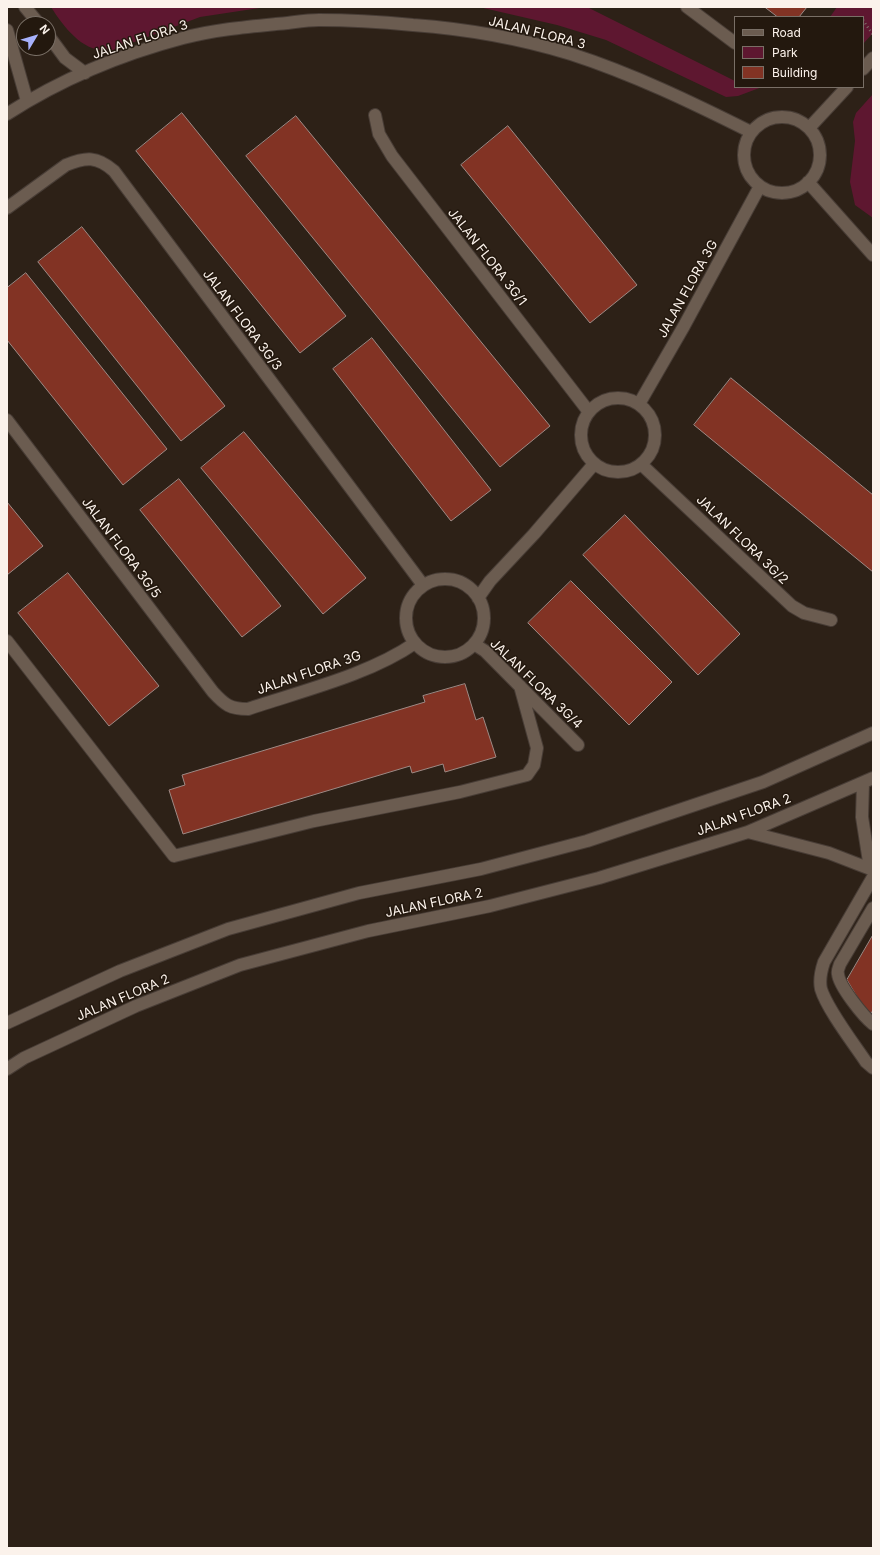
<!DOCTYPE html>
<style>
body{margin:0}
#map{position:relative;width:880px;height:1555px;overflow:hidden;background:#2d2117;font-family:Inter,sans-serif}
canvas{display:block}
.frame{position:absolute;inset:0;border:8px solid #fbf2eb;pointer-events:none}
.legend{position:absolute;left:734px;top:16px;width:130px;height:72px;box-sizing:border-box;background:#23180e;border:1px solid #796f66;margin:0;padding:5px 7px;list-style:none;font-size:12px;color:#fbf2eb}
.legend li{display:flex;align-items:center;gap:8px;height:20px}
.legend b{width:20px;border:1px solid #796f66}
.north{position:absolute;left:16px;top:16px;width:40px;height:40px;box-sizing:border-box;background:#23180e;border:1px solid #796f66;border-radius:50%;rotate:52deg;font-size:11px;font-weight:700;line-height:16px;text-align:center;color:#fbf2eb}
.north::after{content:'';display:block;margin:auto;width:14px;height:18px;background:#a7b1fc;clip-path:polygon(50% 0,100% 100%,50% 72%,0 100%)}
</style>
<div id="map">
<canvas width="880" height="1555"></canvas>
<div class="frame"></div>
<ul class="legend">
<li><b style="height:5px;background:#6b5c50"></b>Road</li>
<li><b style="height:11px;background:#5e1730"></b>Park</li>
<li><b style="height:11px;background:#823324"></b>Building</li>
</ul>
<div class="north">N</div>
</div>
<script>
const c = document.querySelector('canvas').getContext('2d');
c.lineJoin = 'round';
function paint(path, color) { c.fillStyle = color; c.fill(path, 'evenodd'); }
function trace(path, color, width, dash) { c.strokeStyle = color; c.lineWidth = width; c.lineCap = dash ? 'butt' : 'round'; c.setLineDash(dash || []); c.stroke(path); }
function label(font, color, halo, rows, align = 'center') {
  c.font = font + ' Inter,sans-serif'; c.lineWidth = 3; c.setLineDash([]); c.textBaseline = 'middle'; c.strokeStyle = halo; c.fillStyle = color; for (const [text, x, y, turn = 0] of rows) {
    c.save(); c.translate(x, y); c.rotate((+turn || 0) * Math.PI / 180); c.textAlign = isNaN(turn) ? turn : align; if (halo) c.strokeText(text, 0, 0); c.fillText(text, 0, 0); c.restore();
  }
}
paint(new Path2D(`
 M51,7h215l-66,10 -87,33c-28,5 -48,-21 -62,-43z
 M479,7h108l148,74v6h27l-24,9 -12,1 -120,-57 -49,-15z
 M837,7h36v26l-10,11v-27h-33z
 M873,94v124l-18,-13 -5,-23 5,-41 -2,-19 3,-9z`), '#5e1730');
const building = new Path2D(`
 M765,7h42l-8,10h-21z
 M182,113l164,203 -46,37 -164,-202z
 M296,116l254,310 -50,41 -254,-311z
 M508,126l129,159 -47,38 -129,-158z
 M82,227l143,179 -44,35 -143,-179z
 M26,273l141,176 -44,36 -116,-145v-52z
 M372,338l119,152 -40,31 -118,-152z
 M731,378l142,117v77l-179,-147z
 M244,432l122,146 -43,36 -122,-146z
 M179,479l102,127 -39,31 -102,-127z
 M7,502l36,44 -36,29z
 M625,515l115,119 -42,41 -115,-120z
 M68,573l91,113 -50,40 -91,-113z
 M571,581l101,101 -43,43 -101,-102z
 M465,684l11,36 7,-3 13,40 -51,15 -2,-8 -31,9 -2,-7 -227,68 -14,-44 16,-5 -3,-10 243,-73 -2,-6z
 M873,935v75l-4,7 -22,-37z`);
paint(building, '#823324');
trace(building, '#9e8a85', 1);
const minor = new Path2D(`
 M25,7l14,17
 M687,7l48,36
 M7,30l20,71
 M48,35l17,23 20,15
 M863,69l10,-11
 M7,114c53,-34 115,-60 176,-76 30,-8 62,-11 93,-14 14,-1 29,-4 43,-4 31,0 63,2 94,5 54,4 106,13 158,29 62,20 122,49 180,78
 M375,115l4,19 13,22 197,256
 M744 155a38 38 0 1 1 76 0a38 38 0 1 1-76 0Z
 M809,128l38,-41
 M808,182l65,73
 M7,208l59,-43c20,-8 31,-9 48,6l309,414
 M581 435a37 37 0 1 1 74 0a37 37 0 1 1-74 0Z
 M639,404l45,-78 76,-140
 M7,420l206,272c12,13 17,17 35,17 53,-18 121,-34 167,-66
 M642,465l150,141 12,7 27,7
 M406 618a39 39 0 1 1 78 0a39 39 0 1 1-78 0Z
 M478,598l12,-17 44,-47 60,-70
 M7,641l167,215 140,-35 146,-29 67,-17 7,-10 3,-17 -17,-62
 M474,644l11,7 93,94
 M863,783l-1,34 8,51
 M748,832l81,21 44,17
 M873,877l-49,85c-3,9 -5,18 -3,27 6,20 33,55 45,73l7,6
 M873,908l-33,56c-1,3 -3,7 -2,10 1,12 25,42 35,50
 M7,1023l113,-52 108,-42 131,-36 122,-24 106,-28 176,-59 110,-49
 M7,1069l17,-11 112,-52 104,-41 128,-34 122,-25 109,-28 149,-46 125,-54`);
trace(minor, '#483d36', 14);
trace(new Path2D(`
 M863,20l10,15`), '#7e736a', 2.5, [1, 3]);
trace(minor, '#6b5c50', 12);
label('13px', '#fbf2eb', '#23180e', [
 ["JALAN FLORA 3",537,33,14],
 ["JALAN FLORA 3",140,40,-18],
 ["JALAN FLORA 3G/1",487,257,52],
 ["JALAN FLORA 3G",688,289,-61],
 ["JALAN FLORA 3G/3",242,320,53],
 ["JALAN FLORA 3G/2",742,540,44],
 ["JALAN FLORA 3G/5",121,548,53],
 ["JALAN FLORA 3G",309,673,-19],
 ["JALAN FLORA 3G/4",536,684,44],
 ["JALAN FLORA 2",744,815,-20],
 ["JALAN FLORA 2",434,903,-12],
 ["JALAN FLORA 2",123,998,-23]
]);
</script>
